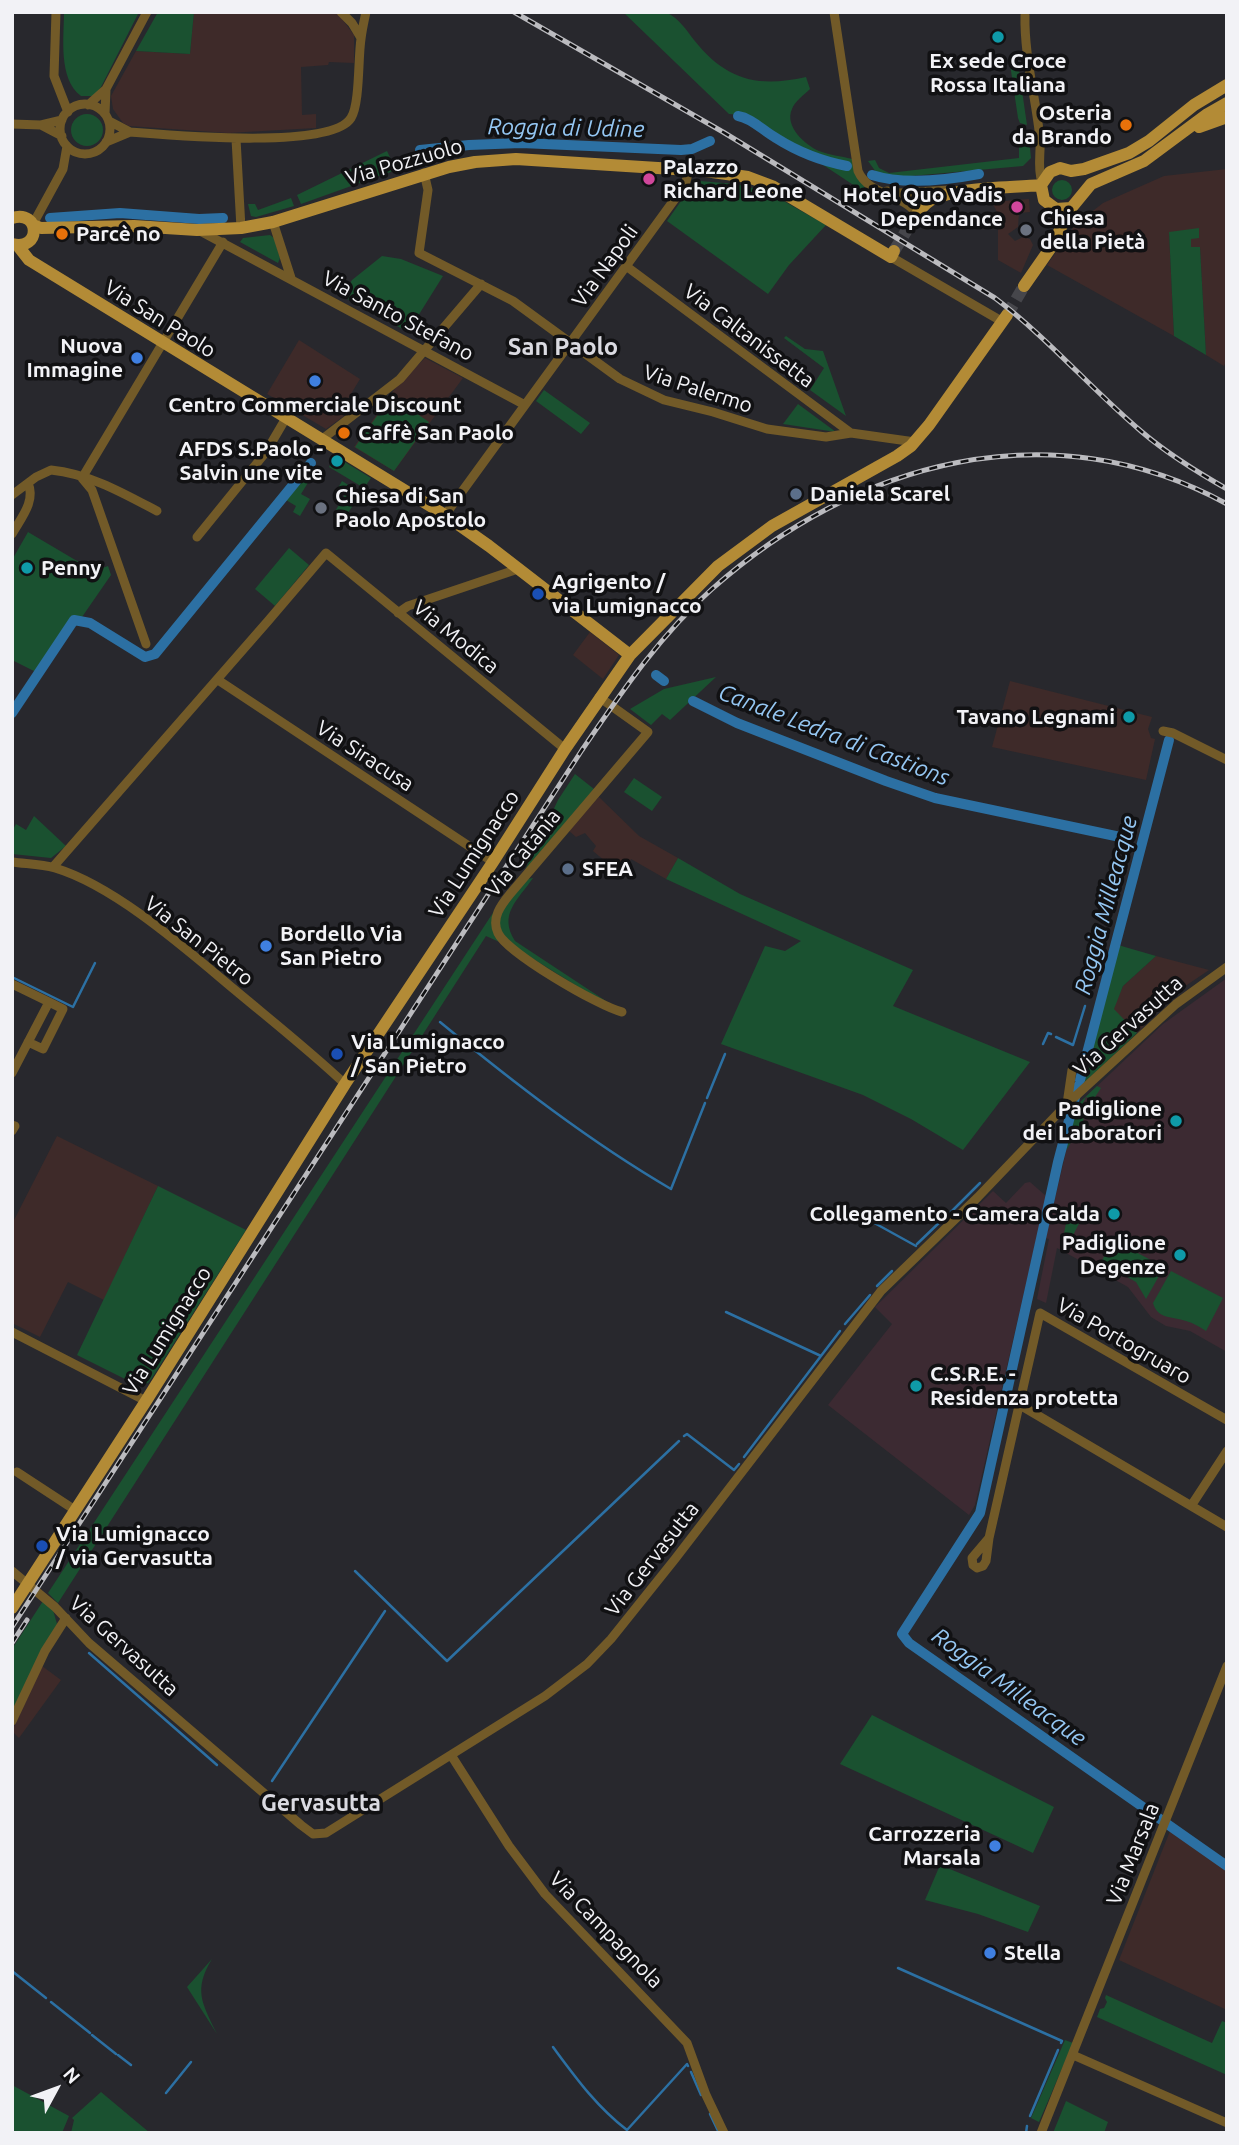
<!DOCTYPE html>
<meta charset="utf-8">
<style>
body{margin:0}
#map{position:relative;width:1239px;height:2145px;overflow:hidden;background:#28282d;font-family:Ubuntu,sans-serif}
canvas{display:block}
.frame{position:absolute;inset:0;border:14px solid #f2f2f6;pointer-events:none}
.north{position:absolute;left:21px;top:2054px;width:70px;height:70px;-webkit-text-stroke:5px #111113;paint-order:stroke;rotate:49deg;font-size:19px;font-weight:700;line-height:28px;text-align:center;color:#f2f2f6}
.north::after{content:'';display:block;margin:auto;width:24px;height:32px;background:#f2f2f6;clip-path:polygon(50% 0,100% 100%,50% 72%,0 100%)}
</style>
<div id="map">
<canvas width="1239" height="2145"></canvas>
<div class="frame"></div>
<div class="north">N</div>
</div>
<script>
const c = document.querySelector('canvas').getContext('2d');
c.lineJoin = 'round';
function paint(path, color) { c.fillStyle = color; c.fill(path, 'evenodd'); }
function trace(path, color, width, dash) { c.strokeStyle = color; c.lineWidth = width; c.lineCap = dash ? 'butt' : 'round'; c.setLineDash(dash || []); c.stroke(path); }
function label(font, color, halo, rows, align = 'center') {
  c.font = font + ' Ubuntu,sans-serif'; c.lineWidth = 7; c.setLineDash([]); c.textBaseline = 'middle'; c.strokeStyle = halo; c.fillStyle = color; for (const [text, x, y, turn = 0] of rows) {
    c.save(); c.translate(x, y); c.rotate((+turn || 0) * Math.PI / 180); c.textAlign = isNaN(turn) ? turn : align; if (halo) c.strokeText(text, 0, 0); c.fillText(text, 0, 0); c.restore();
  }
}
paint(new Path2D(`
 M194,12h141l4,3 15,20v28l-25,-1 -1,3 -27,2 1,48 14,-1v14l-88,5 -99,-7 -6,-3 -10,-14 -2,-13 25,-45 54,3z
 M1227,169v191l-3,6 -18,-11 -6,-107h-9v-10l-22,-6 5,104 -127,-71 28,-40 28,-22 61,-27z
 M1029,199l1,13 -11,1 -1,14 -10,7 7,7 8,-4 7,2 3,6 -12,28 -23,-13v-46l-6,-12z
 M299,340l61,39 -20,33 4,4 -18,13 -59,-35z
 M425,358l38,20 -69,93 -40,-24 42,-60z
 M590,632l29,23 -16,24 -30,-24z
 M1010,681l142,36 -4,12 3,9 4,1 -9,41 -154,-33z
 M599,797l40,39 39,22 -12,21 -35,-20 -8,17 -30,-25 3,-5 -11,-13 -9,4 -8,-7z
 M1156,956l53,14 -31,21 -41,42 -24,-24 10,-23z
 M57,1136l101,50 -54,114 -36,-18 -28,55 -28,-14v-99z
 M42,1666l19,14 -42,58 -7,-7z
 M1170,1831l57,39v140l-108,-50z`), '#3e2a29');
paint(new Path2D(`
 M1227,978v374l-37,-21 -24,-5 -15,-9 -23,-30 -71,-39 -11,55 -9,-4 12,-60 -12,-3 -62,269 -6,10 -141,-110 64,-81 -17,-17 118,-116 13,12 19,-20 5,-1 16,14 -5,26 8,2 28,-119 86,-81z`), '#3c2a32');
paint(new Path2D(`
 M64,12h75l-38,75 -7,9h-13c-23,-17 -17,-59 -17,-84z
 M158,12h36l-4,42 -54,-3z
 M623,12c12,0 33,-4 44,1 11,4 20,18 27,27 32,40 63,48 112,37l4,12c-6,6 -15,12 -18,20 -8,17 13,36 27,42 10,4 22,5 33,8l3,14 10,14 -4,3 -62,-41 -57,-34 -13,-1z
 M1018,63l9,62 -7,-2 -2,-5 -8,-54z
 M71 130a16 16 0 1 1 32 0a16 16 0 1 1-32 0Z
 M1029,138l2,20 -8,8 -112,10h-24l-11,-4 -8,-11 7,-1 4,8 10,5 130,-15v-13z
 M387,151l9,19 -95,34 -4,-9z
 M1052 190a10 10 0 1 1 20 0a10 10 0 1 1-20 0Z
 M700,181l35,3 31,7 60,34 -37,40 -21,29 -101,-73 26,-37z
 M291,198l3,8 -38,11 -5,-1 -3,-12h7l3,6z
 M1199,228v10l-8,1v8h9l6,108 -32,-19 -5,-104z
 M270,235l4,3 6,20 -2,5 -38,-21 3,-4z
 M382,256l19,3 42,17 -35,56 -66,-36 10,-16z
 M786,336l19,13 18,2 23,65 -36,-26 14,-22 -40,-30z
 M544,390l46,33 -9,11 -45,-33z
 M391,396l38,26 -35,49 -39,-24z
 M798,404l38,28 -53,-8z
 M335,456l36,22 -7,10 -35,-21z
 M311,472l3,1 -13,21 9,5 -10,17 -7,-4 3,-6 -10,-6z
 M342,481l19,12 -17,26 -10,-6 12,-20 -8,-5z
 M28,532l66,39 14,-5 3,9 -29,42h-9l-37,55 -24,-12v-100z
 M289,548l20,17 -34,41 -20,-17z
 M716,677l-46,43 -8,-6 -11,11 -21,-16 34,-20z
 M575,774l19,15 -69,81 33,-70z
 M634,778l28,19 -10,14 -28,-19z
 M34,816l32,30 -15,12 -39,-4v-23l4,-7 10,6z
 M678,858l62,36 173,76 -20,36 137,56 -67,88 -52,-31 -48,-24 -142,-51 44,-98 20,5 16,-10 -135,-62z
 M533,878c-15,22 -35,36 -18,63l100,66 -6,-1 -90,-56 -18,-18 -2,-11 3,-12 26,-30z
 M502,899l-8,16 10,29 -18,-8 -428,667 -10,-10z
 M1118,945l38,11 -33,30 -9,23 23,24 -52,49 -3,-1z
 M1097,1086l4,2 -8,12 -7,-3 -9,18 7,4 -18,32 11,-46z
 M158,1186l88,44 -94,148 -4,5 -9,3 -62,-31z
 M1070,1204l15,8 -15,29 -7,-3z
 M1113,1240l51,27 -18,32 -10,-17 -35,-20z
 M1171,1271l52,27 -17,33c-6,-4 -13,-8 -20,-10 -14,-5 -28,-1 -33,-18z
 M43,1601l10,9 4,14 -45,87v-62z
 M872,1715l182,92 -21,46 -193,-89z
 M940,1865l100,41 -12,26 -50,-18 -53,-14z
 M212,1959c-19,31 -10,44 5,75l-30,-47z
 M1106,1995l106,48 10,-22 5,2v52l-130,-58 3,-8 4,-1 3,-6 -2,-4z
 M1065,2040l8,3 -34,79 -8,-4z
 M12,2085l57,31 -7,17h-50z
 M101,2092l49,41h-79l3,-13 -2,-2z
 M1066,2101l42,21 -4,11h-51z`), '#1a5130');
trace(new Path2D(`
 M12,977l61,30 22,-44
 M440,1022c73,60 149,119 231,167l34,-86
 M1056,1037l17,8 12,-39
 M1043,1044l5,-11 3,1
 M707,1098l18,-44
 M840,1204l76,42
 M950,1213l30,-30
 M917,1244l25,-24
 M877,1286l15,-15
 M726,1312l95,44
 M845,1324l25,-29
 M684,1436l3,-2 47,36 5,-6
 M744,1457l96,-126
 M355,1571l92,90 232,-220
 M89,1653l128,112
 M272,1781l113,-170
 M898,1968l164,73 -1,2
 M12,1971l34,27
 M51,2002l39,31
 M92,2035l24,19
 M553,2047c23,31 43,59 74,83l60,-66 1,2
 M118,2055l13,10
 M691,2072l10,23
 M166,2093l25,-31
 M710,2114l9,19
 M1030,2116l28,-66
 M1026,2133l1,-7`), '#2c70a3', 2.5);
trace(new Path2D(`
 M738,116c14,2 25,15 38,22 22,14 45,23 71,28
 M420,150l49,-5 52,-2 160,7 11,-1 18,-8
 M872,175c31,10 75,5 107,-1
 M50,218l70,-5 79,6 24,-1
 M656,675l8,6
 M693,701l44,22 149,58 49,17 190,40
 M12,713l62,-93 16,3 55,34 10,-3 156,-191
 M1080,1080l89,-340
 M1078,1086l-20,76 -78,351 -78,121 7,9 318,223`), '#2c70a3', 10);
trace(new Path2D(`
 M894,251l19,-31
 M1007,315l17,-29`), '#46464b', 12, [12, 6]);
trace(new Path2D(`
 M56,12l-2,64 14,36
 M341,12l11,11 9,15
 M834,12l24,159c11,25 44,22 59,43
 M1025,15c-1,41 11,83 15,124 1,14 -3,29 2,43
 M106,89l41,-77
 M60 129a25 25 0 1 1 50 0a25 25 0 1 1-50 0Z
 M88,105l18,-16 -1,25
 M12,124l29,1
 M130,132c38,3 201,18 221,-14 9,-14 7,-61 10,-79 1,-9 3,-18 5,-27
 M62,136l-21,-11 21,-5
 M236,139l5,89
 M106,142l24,-10 -21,-11
 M424,173l4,17 -9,63 94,48 107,78 44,21 49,12 54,17 59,8 25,-4 64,9
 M887,191l13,2 50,-3
 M273,222l18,56
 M33,224l30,-55 4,-23
 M202,232l323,173
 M891,257l112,65
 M626,266l225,167
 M321,440l79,-61 81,-95
 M82,478l141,-236
 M82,478l10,12 54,154
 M12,495l24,-18 15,-7c39,4 72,23 106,41
 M445,515l240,-330 4,-15
 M12,534c9,-16 24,-33 16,-51
 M197,537l69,-85 20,-34
 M398,613l10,-7 110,-37
 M218,680l275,182
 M599,697l49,35 -138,162c-9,11 -19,24 -12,39 9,20 102,74 124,79
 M1163,731l10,2 54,27
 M12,862c14,2 29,2 43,6 60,18 131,81 180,122 37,31 75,61 110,94
 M53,867l215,-246 58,-68 239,196
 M12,984l37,18 -37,71
 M28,1042l15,7 20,-40 -14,-7
 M1067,1104l5,-34
 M12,1125l3,1 -3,5
 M12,1332l134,69
 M1020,1405l207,122
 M17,1472l58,38
 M1191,1506l36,-55
 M989,1538l-17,20 1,7 4,3 6,-2 3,-5 3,-23 51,-225 187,107
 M12,1571l43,36 34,36 212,182 12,9 13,-1 219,-137 42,-32 24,-25 64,-80 206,-268 97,-94 89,-93 109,-100 51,-37
 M12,1721l33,-70 21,-33
 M451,1755l58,91 36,48 142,149 19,52 18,38
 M1073,2055l154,68
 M1041,2133l186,-467`), '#725a28', 9);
trace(new Path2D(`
 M1199,127l28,-10
 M1071,208l-15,1 -12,-9 -3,-15 9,-13 10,-4 11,3 13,-2 45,-16 20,-12 45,-36 33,-20
 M12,218c29,-9 29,34 0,26
 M913,220c5,-8 10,-15 18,-20 24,-13 82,-12 110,-15
 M33,225l8,3 93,-2 63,4 44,-2 32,-6 176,-55 26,-5 41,-3 189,12 43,6 24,9 119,71 3,-6
 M18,246l11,14 416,255 44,31 141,109
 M1024,286l30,-43 14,-31 23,-28 53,-23 62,-46 21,-12
 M12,1608l134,-207 199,-317 148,-222 72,-113 65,-94 88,-89 54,-40 125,-70 14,-10 18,-21 78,-110`), '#b38b36', 12);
const rail = new Path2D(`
 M514,12l209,120 272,166c53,40 96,91 147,134 26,22 55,40 85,57
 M12,1627l570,-877c39,-57 78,-115 130,-161 144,-128 339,-181 515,-85
 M12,1643l15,-23`);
trace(rail, '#bbbbbf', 5);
trace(rail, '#111113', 2.5, [8]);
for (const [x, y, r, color] of [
 [998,37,7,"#0f9aa8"],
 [1126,125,7,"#e8710a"],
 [649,179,7,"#d1479c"],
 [1017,207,7,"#d1479c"],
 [1026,230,7,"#6b7280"],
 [62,234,7,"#e8710a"],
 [137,358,7,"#3f7fe0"],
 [315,381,7,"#3f7fe0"],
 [344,433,7,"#e8710a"],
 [337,461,7,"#0f9aa8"],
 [796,494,7,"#5c6f8a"],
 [321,508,7,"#6b7280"],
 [27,568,7,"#0f9aa8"],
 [538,594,7,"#1a4fb4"],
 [1129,717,7,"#0f9aa8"],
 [568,869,7,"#5c6f8a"],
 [266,946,7,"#3f7fe0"],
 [337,1054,7,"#1a4fb4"],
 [1176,1121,7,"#0f9aa8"],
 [1114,1214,7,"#0f9aa8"],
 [1180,1255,7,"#0f9aa8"],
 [916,1386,7,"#0f9aa8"],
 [42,1546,7,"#1a4fb4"],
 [995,1846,7,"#3f7fe0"],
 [990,1953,7,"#3f7fe0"]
]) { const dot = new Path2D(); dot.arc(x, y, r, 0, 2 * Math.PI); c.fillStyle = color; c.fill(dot); trace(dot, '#111113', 2.5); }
label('bold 21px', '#f2f2f6', '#111113', [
 ["Ex sede Croce",998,61,"center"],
 ["Rossa Italiana",998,85,"center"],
 ["Osteria",1112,113,"right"],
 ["da Brando",1112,137,"right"],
 ["Palazzo",663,167],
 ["Richard Leone",663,191],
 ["Hotel Quo Vadis",1003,195,"right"],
 ["Dependance",1003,219,"right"],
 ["Chiesa",1040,218],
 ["della Pietà",1040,242],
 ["Parcè no",76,234],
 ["Nuova",123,346,"right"],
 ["Immagine",123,370,"right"],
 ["Centro Commerciale Discount",315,405,"center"],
 ["Caffè San Paolo",358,433],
 ["AFDS S.Paolo -",323,449,"right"],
 ["Salvin une vite",323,473,"right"],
 ["Daniela Scarel",810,494],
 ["Chiesa di San",335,496],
 ["Paolo Apostolo",335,520],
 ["Penny",41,568],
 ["Agrigento /",552,582],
 ["via Lumignacco",552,606],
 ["Tavano Legnami",1115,717,"right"],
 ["SFEA",582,869],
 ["Bordello Via",280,934],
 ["San Pietro",280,958],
 ["Via Lumignacco",351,1042],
 ["/ San Pietro",351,1066],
 ["Padiglione",1162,1109,"right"],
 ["dei Laboratori",1162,1133,"right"],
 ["Collegamento - Camera Calda",1100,1214,"right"],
 ["Padiglione",1166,1243,"right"],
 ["Degenze",1166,1267,"right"],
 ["C.S.R.E. -",930,1374],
 ["Residenza protetta",930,1398],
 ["Via Lumignacco",56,1534],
 ["/ via Gervasutta",56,1558],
 ["Carrozzeria",981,1834,"right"],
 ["Marsala",981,1858,"right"],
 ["Stella",1004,1953]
], 'left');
label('21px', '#f2f2f6', '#111113', [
 ["Via Pozzuolo",404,162,-16],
 ["Via Napoli",605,266,-54],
 ["Via Santo Stefano",398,316,28],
 ["Via San Paolo",160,319,32],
 ["Via Caltanissetta",749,336,37],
 ["Via Palermo",698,389,18],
 ["Via Modica",456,637,39],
 ["Via Siracusa",365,756,33],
 ["Via Catania",523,853,-51],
 ["Via Lumignacco",474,854,-57],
 ["Via San Pietro",199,941,38],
 ["Via Gervasutta",1128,1026,-42],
 ["Via Lumignacco",167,1331,-58],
 ["Via Portogruaro",1124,1341,30],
 ["Via Gervasutta",652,1559,-52],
 ["Via Gervasutta",124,1646,42],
 ["Via Marsala",1133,1854,-68],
 ["Via Campagnola",606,1930,46]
]);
label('italic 23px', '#95c7f3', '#111113', [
 ["Roggia di Udine",566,128,1],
 ["Canale Ledra di Castions",834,735,21],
 ["Roggia Milleacque",1106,905,-75],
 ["Roggia Milleacque",1009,1687,36]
]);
label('bold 23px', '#dadae1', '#111113', [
 ["Gervasutta",321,1803]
]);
label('bold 24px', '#dadae1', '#111113', [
 ["San Paolo",563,347]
]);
</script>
